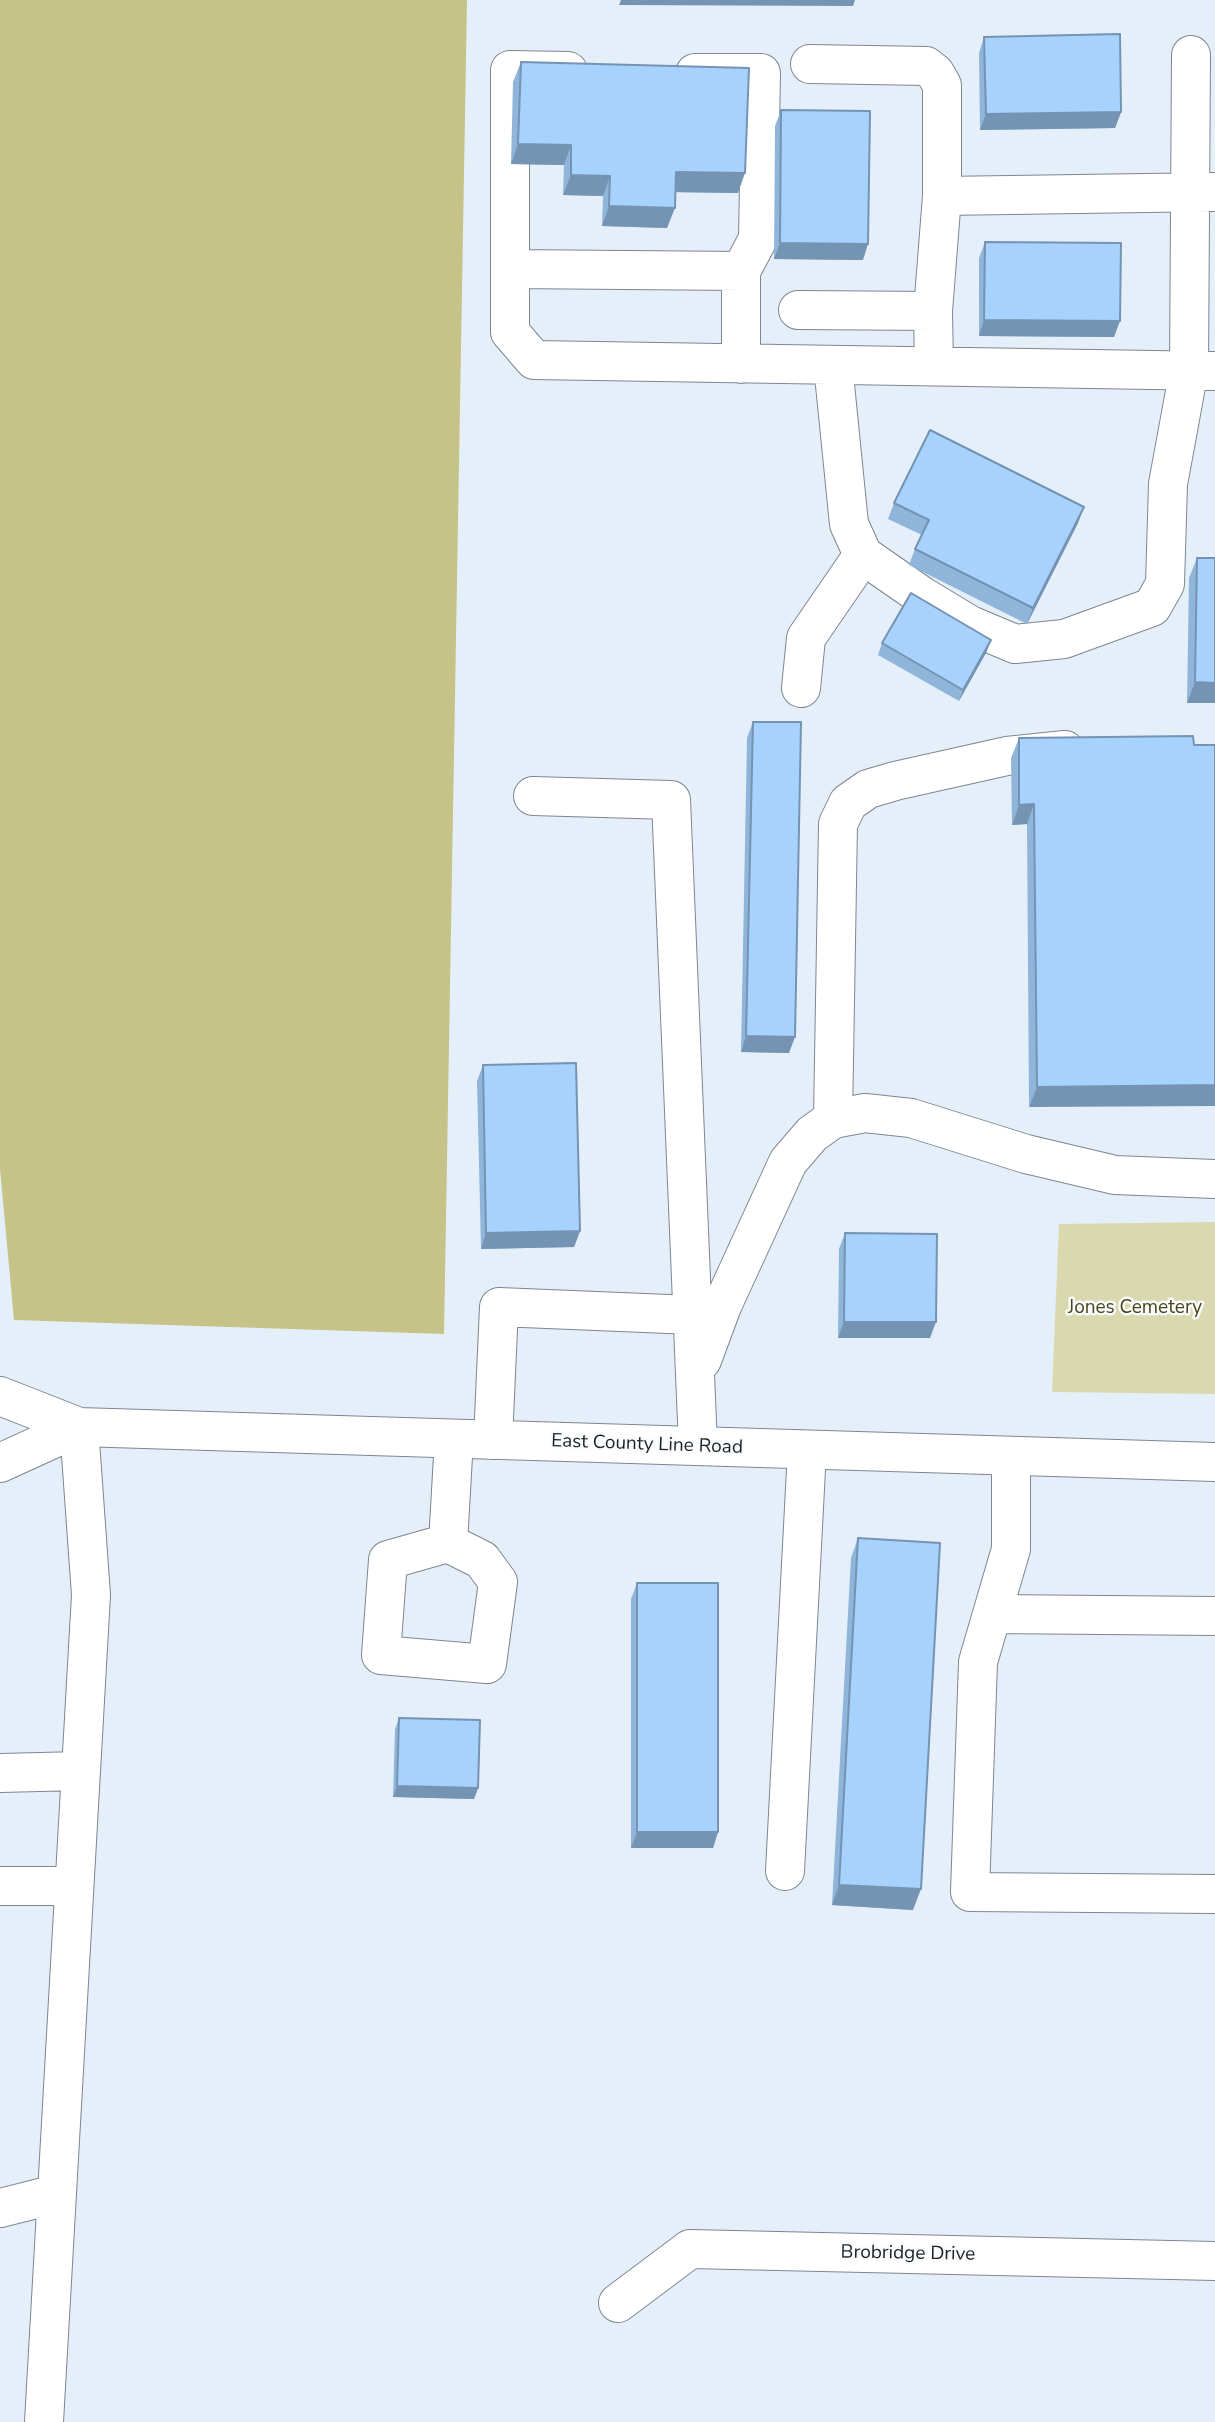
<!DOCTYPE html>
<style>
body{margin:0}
canvas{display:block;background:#e5eff9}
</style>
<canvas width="1215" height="2422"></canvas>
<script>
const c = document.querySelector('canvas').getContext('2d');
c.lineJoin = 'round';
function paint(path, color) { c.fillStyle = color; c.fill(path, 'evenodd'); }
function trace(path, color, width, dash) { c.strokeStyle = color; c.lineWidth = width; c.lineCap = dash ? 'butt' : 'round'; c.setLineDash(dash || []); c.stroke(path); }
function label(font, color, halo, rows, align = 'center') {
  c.font = font + ' "Nunito Sans",sans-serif'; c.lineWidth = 5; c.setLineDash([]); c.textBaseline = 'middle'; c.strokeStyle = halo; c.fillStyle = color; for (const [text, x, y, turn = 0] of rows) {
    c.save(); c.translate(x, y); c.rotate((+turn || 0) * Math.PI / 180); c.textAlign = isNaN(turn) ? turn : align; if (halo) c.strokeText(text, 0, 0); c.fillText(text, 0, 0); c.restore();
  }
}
paint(new Path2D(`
 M1215,1222v172l-163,-2 7,-168z`), '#dad8ae');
paint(new Path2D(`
 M0,0h467l-23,1334 -430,-14 -14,-151z`), '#c6c388');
const minor = new Path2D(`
 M810,64l116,2 9,7 7,12v111l-9,115 1,55
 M568,71l-58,-1v262l24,28 681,11
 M695,73h66l-3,166 -17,32
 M942,196l273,-4
 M510,269l231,2v93
 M798,310l135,1
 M833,365l16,159 14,31 59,41 48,29 45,19 49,-5 88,-32 13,-23 3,-100 21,-114 2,-315
 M801,688l5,-50 57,-83
 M533,796l138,4 27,646
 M833,1119l5,-295 10,-21 20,-14 27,-8 112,-25 58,-6
 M702,1360l20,-54 66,-144 24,-28 21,-15 32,-6 46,5 115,36 89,21 100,4
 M493,1440l6,-133 194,8
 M1011,1456v93l-33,113 -8,230 245,2
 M448,1543l34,17 16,22 -11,82 -106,-9 7,-95 60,-17 6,-104
 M992,1614l223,2
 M0,1773l80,-2
 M785,1871l22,-421
 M0,1886h74
 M0,2208l56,-14
 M618,2303l72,-54 525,12
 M44,2422l47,-827 -12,-168`);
const major = new Path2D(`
 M0,1396l79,31 1136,35
 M0,1463l79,-36`);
trace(minor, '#7e8690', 40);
trace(major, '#7e8690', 40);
trace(minor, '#fff', 38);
trace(major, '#fff', 38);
paint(new Path2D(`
 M984,37l137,75 -6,16 -135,2 -1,-77z
 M521,62l217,131 -63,-1 -8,36 -65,-2 1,-30 -40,-1 1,-30 -53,-1 2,-82z
 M781,110l82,150 -89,-1 1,-133z
 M985,242l129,95 -135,-1v-78z
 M894,503l184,20 -51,101 -118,-59 6,-16 7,-14 -34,-16z
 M1197,558l18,145h-28l2,-125z
 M882,643l105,8 -28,50 -81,-46z
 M753,722l36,331 -48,-1 6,-314z
 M1193,736l-164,371 -2,-283 -15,1 -1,-67 8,-20z
 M483,1065l97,166 -6,16 -93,2 -4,-168z
 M845,1233l85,105h-92l1,-89z
 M858,1538l55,372 -81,-5 19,-347z
 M637,1583l81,249 -5,16h-82v-249z
 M399,1718l79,70 -4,11 -81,-2 2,-68z`), '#90b5da');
paint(new Path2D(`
 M621,0h234l-2,6 -234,-1z
 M1121,112l-6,16 -135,2 6,-16z
 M518,144l53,1 -7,20 -53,-1z
 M676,172l69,1 -7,20 -70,-1z
 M571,175l39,1 -7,20 -40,-1z
 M609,206l66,2 -8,20 -65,-2z
 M780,243l88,1 -5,16 -89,-1z
 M984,320l136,1 -6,16 -135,-1z
 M1084,507l-6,16 -51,101 6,-16z
 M991,640l-4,11 -28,50 4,-11z
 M1195,682l20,1v20h-28z
 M1034,804l-7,20 -15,1 7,-20z
 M746,1036l49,1 -6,16 -48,-1z
 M1215,1085v21l-186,1 8,-20z
 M580,1231l-6,16 -93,2 5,-16z
 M844,1322h92l-6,16h-92z
 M397,1786l81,2 -4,11 -81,-2z
 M637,1832h81l-5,16h-82z
 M839,1885l82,4 -8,21 -81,-5z`), '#7593b2');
const building = new Path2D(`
 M1120,34l1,78 -135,2 -2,-77z
 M521,62l228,6 -4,105 -69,-1 -1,36 -66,-2 1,-30 -39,-1v-30l-53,-1z
 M781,110l89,1 -2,133 -88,-1z
 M985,242l136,1 -1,78 -136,-1z
 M930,430l154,77 -51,101 -118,-59 14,-29 -35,-17z
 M1197,558h18v125l-20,-1z
 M911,593l80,47 -28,50 -81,-47z
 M753,722h48l-6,315 -49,-1z
 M1193,736l1,9h21v340l-178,2 -3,-283 -15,1v-67z
 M576,1063l4,168 -94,2 -3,-168z
 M845,1233l92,1 -1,88h-92z
 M858,1538l82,5 -19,346 -82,-4z
 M637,1583h81v249h-81z
 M399,1718l81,2 -2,68 -81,-2z`);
paint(building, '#a7d2fe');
trace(building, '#7593b2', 2);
label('19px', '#494619', '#f9fbfd', [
 ["Jones Cemetery",1135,1308]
]);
label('19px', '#1d2024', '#f9fbfd', [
 ["East County Line Road",647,1445,2],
 ["Brobridge Drive",908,2254,1]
]);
</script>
